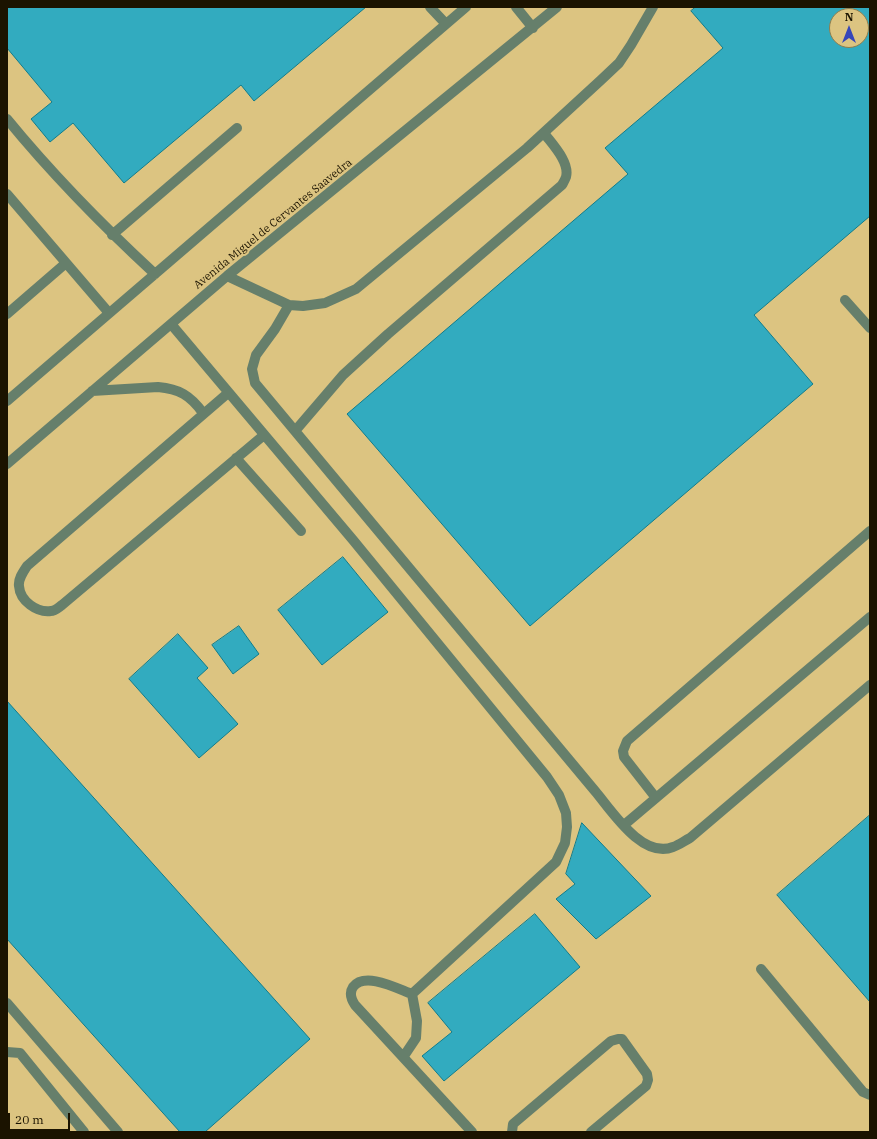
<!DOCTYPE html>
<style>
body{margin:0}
#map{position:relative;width:877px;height:1139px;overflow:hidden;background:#dcc481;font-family:"IBM Plex Serif",serif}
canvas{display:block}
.frame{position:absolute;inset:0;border:8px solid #1b1300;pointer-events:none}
.north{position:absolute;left:829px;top:8px;width:40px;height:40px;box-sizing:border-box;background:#dcc481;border:1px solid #8f7d4d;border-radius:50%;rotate:0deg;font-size:11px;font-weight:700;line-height:16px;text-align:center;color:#1b1300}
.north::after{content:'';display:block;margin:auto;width:14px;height:18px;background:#3646b9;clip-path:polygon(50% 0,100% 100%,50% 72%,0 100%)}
.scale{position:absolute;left:8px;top:1113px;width:62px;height:18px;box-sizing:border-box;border:2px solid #1b1300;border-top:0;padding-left:5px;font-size:12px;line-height:14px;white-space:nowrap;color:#1b1300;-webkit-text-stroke:3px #dcc481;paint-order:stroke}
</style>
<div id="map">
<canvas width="877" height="1139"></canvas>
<div class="frame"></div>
<div class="north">N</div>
<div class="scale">20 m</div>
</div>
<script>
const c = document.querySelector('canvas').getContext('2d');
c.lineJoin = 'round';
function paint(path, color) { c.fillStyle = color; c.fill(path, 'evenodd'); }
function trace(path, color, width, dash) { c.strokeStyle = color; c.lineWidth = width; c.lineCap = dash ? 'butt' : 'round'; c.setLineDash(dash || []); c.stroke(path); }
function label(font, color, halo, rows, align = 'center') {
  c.font = font + ' "IBM Plex Serif",serif'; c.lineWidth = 4; c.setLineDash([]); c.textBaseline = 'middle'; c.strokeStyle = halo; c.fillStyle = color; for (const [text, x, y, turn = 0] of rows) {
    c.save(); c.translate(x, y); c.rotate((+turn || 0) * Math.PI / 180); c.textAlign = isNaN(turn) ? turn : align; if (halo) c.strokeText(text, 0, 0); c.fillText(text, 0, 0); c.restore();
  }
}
const building = new Path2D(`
 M7,7h359l-112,94 -13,-16 -117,98 -51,-60 -23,19 -19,-23 21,-17 -45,-54z
 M696,7h174v209l-116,99 59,69 -283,242 -183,-212 281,-240 -23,-26 118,-100 -32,-37zM837,16h24v24h-24z
 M343,557l45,55 -66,53 -44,-55z
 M239,626l20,28 -26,20 -21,-29z
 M178,634l30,34 -11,10 41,46 -39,34 -70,-79z
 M7,701l303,338 -105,93h-25l-173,-193z
 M870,815v187l-93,-107z
 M582,823l69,73 -55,43 -40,-40 19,-15 -9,-10z
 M535,914l45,53 -136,114 -22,-25 30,-24 -24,-29z`);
paint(building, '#32abbf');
trace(building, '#107c8c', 1);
trace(new Path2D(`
 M430,7l16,17
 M516,7l17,21
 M7,119c45,55 95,106 148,155
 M7,194l102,119
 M112,235l125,-107
 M227,276l62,29 14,1 22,-3 31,-14 171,-141 74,-68 18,-17 12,-18 22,-38
 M845,300l25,28
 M289,305l-14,24 -19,26 -4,14 3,14 340,408c17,20 47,68 78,56 6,-2 11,-6 17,-9l180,-153
 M7,314l59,-51
 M171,324l182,216 194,237 12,18 7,18 1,14 -2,16 -9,19 -144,132
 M92,391l66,-4c21,2 32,8 45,26
 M228,393l-201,173c-4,6 -9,13 -8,20 1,15 18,27 32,25 4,0 8,-4 11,-6l202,-170
 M7,401l459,-394
 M295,431l48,-56 45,-41 174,-149c1,-2 3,-5 4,-8 4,-15 -14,-33 -22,-44
 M236,458l65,73
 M7,464l220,-188 330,-269
 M656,798l-32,-41 -1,-6 4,-10 243,-210
 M624,825l246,-208
 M761,969l102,123 7,3
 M412,994c-14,-5 -47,-23 -59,-7 -4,6 -2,12 2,18l117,127
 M7,1003l111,129
 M7,1052l13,1 64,79
 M404,1056l12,-18 1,-17 -5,-27
 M512,1132l1,-8 98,-83 7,-2h4l25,35 1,6 -2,6 -55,46`), '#667f6b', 10);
label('11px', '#1b1300', '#dcc481', [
 ["Avenida Miguel de Cervantes Saavedra",273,224,-39]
]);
</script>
